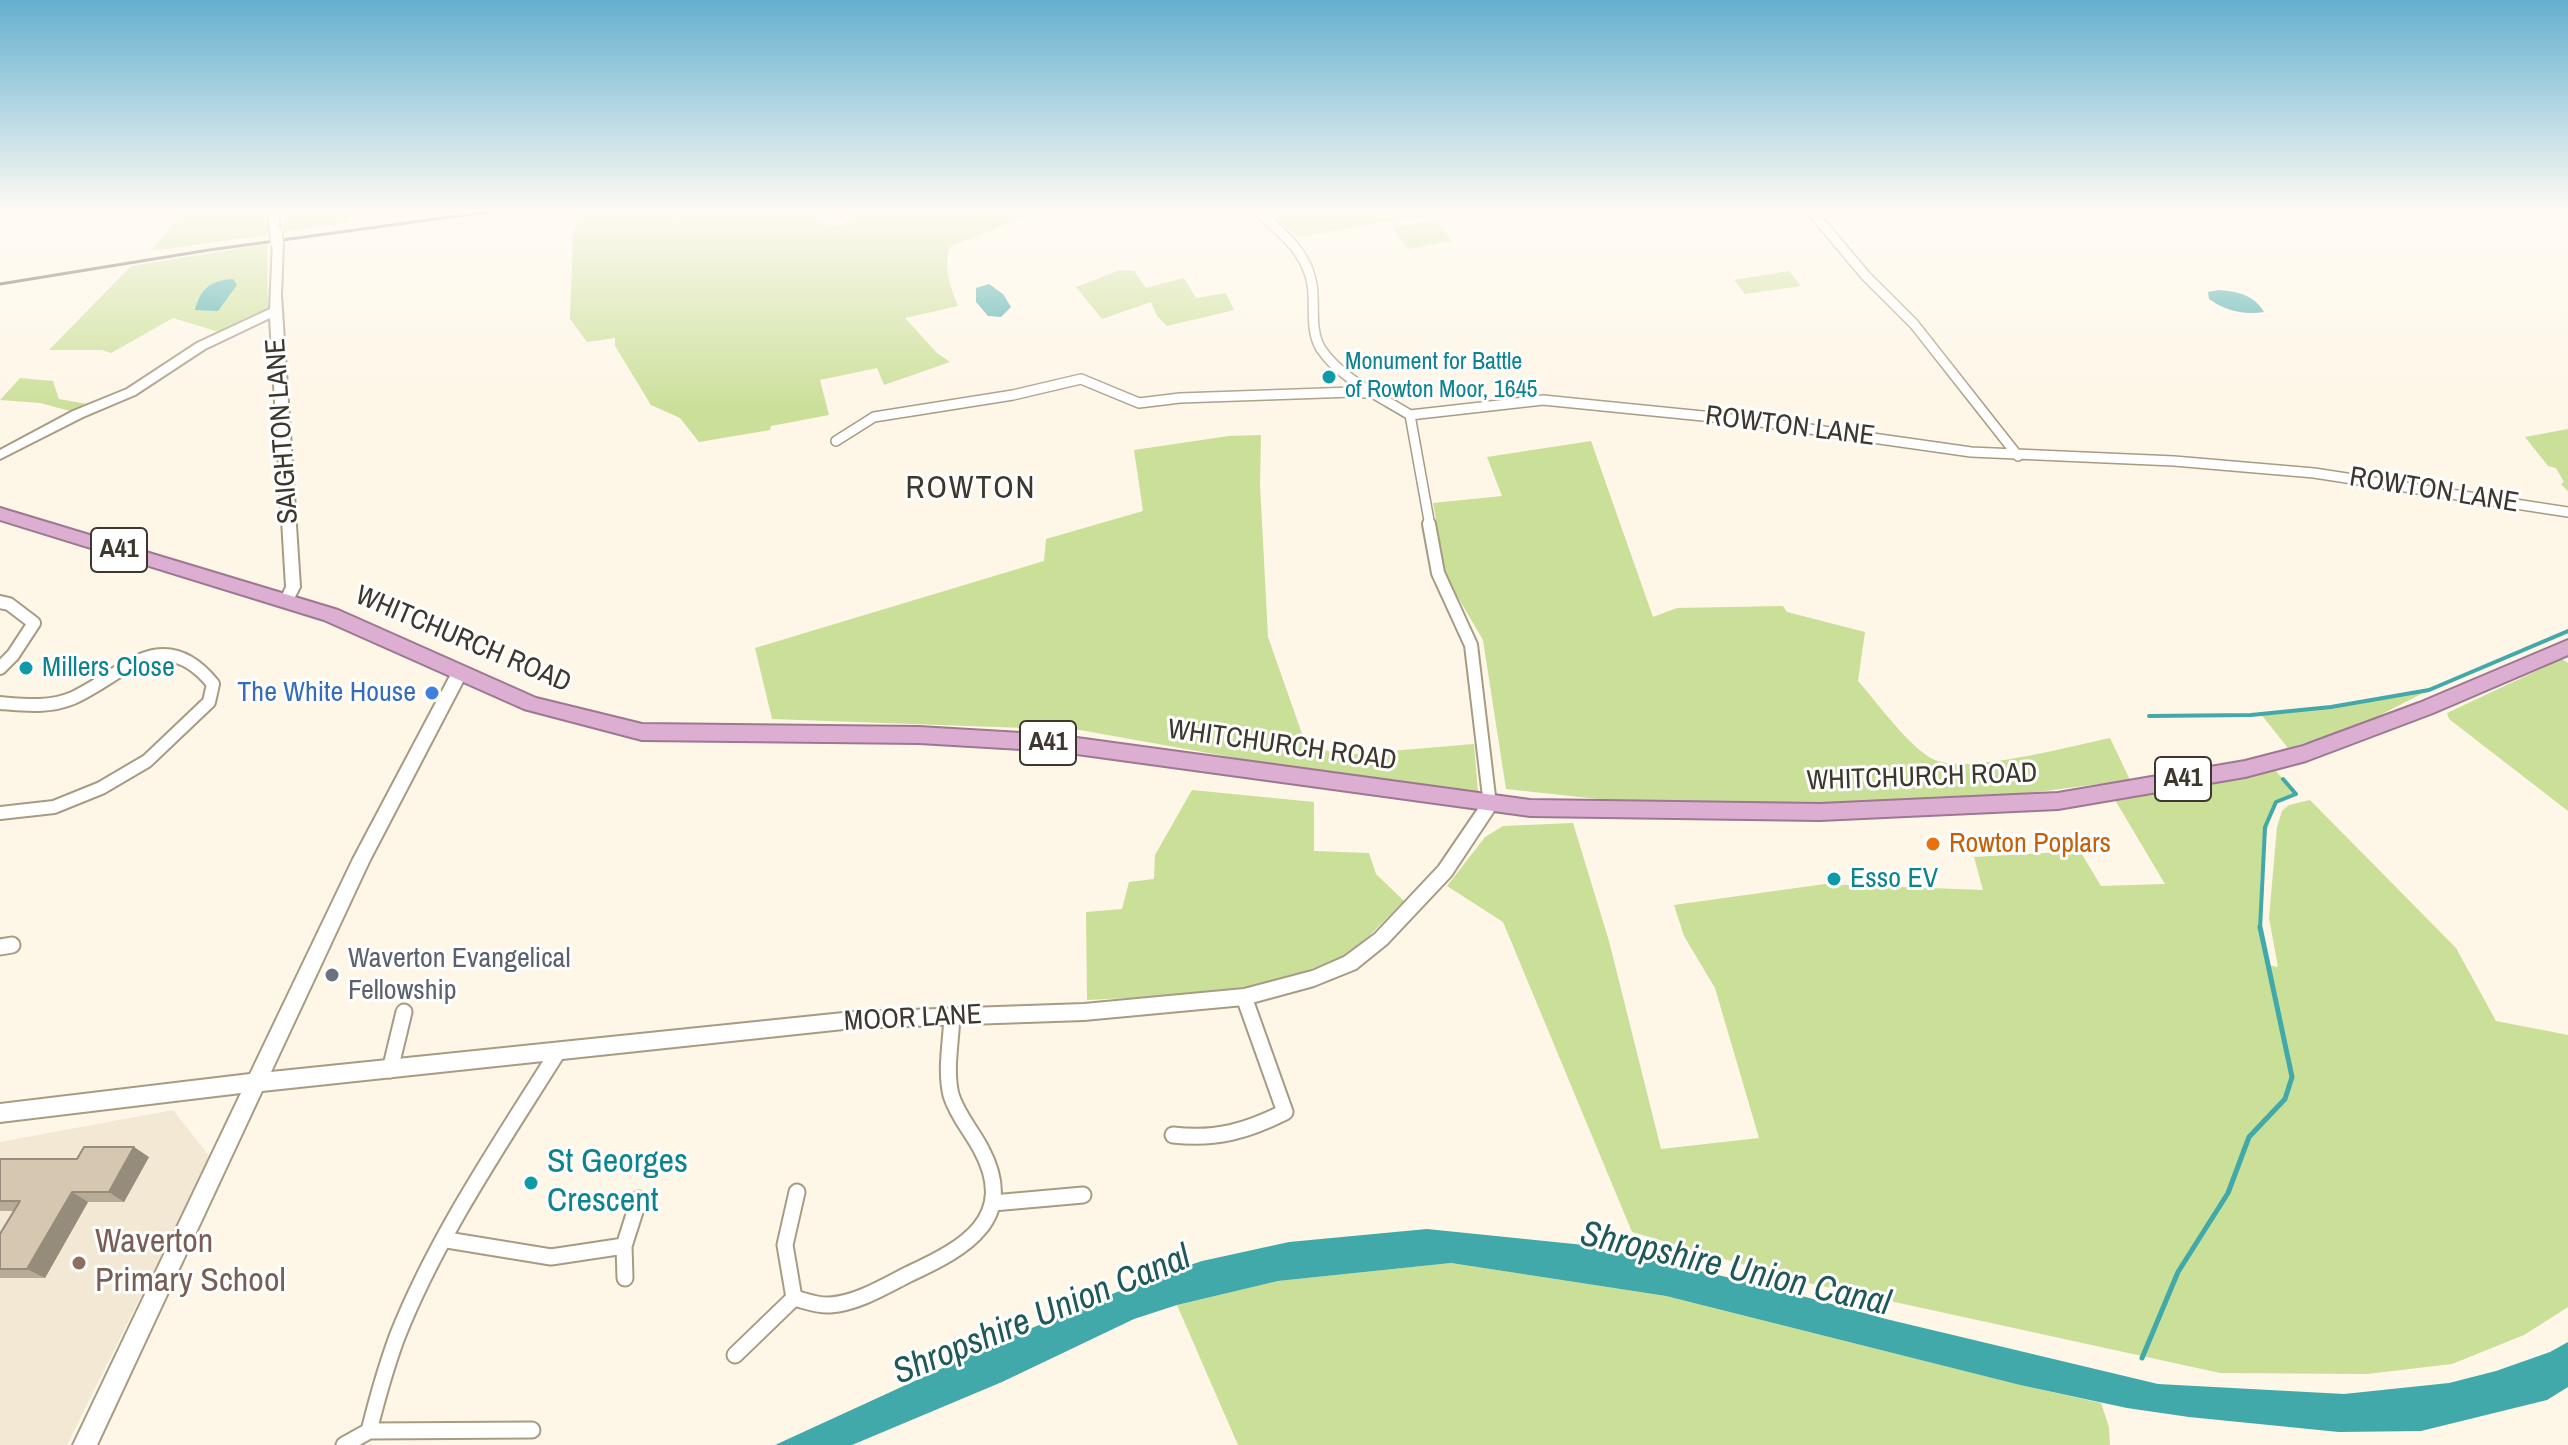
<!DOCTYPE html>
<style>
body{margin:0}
canvas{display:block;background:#fef6e7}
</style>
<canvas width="2568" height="1445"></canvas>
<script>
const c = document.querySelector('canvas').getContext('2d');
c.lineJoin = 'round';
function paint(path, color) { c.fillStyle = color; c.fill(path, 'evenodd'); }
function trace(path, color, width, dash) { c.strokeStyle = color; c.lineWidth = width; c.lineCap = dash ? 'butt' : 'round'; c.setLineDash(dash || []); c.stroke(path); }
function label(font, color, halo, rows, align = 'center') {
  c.font = font + ' "Archivo Narrow",sans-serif'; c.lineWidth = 6; c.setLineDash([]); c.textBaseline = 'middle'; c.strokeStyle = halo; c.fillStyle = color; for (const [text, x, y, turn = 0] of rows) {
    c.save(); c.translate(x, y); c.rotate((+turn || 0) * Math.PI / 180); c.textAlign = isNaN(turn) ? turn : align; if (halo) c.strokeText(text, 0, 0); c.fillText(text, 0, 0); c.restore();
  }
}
paint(new Path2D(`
 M173,1110l37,47 -143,288h-67v-303z`), '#f2e8d4');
paint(new Path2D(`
 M184,211h82l1,24 -116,16z
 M282,211h56l14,11 -68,10z
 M580,211h76l22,10 2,-10h138l9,16 15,-3 30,-13 175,2 -33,8 -64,26c-8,19 1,41 8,59l-53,12 32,35 13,9 -66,23 -7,-17 -57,12 9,35 -58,11 -1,4 -71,12 -19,-24 -29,-13 -36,-59v-8l-28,4 -17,-23 3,-83z
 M1265,211h196l-8,4 -75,8 -79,14z
 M1436,220l16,21 -44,8 -16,-21z
 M267,244l1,64 -49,24 -46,-14 -62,35 -9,-3h-53l82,-84z
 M1120,270l14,1 12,17 38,-10 12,20 30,-5 8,17 -67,16 -10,-10 -6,-14 -49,17 -26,-32z
 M1789,271l12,15 -56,8 -11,-14z
 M20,378l33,3 6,18 28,5 -13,8 -34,-9 -40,-3z
 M2568,429v62l-7,-7 3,-2 -8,-14 -8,-2 -23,-29z
 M1261,435l-1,50 8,152 38,108 37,10 131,-11 4,48 -164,-20 -234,-42 -308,-11 -17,-71 289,-87 2,-22 97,-28 -9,-61 95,-14z
 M1591,441l62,176 24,-9 106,-2 4,6 78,20 -7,49c18,20 53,69 77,79 33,14 137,-14 175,-22l20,42 -147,19 -173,4h-175l-129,-14 -23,-149 -37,-63 -13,-74 69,-7 -15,-39z
 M2562,659l6,4v148l-119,-92 -2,-6z
 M2429,690l-76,39 -65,19 -28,-35 71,-6z
 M2276,771l20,23 -20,8c-19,45 -20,115 -9,163l11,2 -9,-49 8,-91 5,-16 7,-6 21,-5 146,148 40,73 72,14v272l-44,28 -72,29 -85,10 -147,-1 -417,-91 -171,-50 -129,-310 -56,-36 38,-49 18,-11 70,-3 36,118 52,208 98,-11 -44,-150 -31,-52 -10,-31 151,-21 158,6 -9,-33 106,-6 21,35 64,-2 -50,-84z
 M1192,790l122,12v49l55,2 7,21 28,27 -53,53 -59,22 -45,11 -56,8 -104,5 -1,-88 36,-3 7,-27 25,-3 1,-24z
 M1451,1263l215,33 354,89 81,18 8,24 1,18h-872l-61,-140 101,-24z`), '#cadf98');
paint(new Path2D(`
 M233,279l4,6 -19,26 -23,-1c5,-21 16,-30 38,-31z
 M989,284l14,10 8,13 -10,10 -13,-1 -12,-14v-14z
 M2219,290c19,2 34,4 45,22 -21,3 -38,-1 -55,-13l-1,-7z
 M1427,1229l157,16 178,40 124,34 272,65 186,10 38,-4 67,-7 47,-12 54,-19 18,-10v45l-21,13 -126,31 -82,1 -150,-15 -62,-9 -107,-23 -354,-89 -215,-33 -173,18 -101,24 -43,14 -132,63 -150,63h-77l231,-106 137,-58 59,-20 87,-19z`), '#41a9a9');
trace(new Path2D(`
 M2149,716l102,-1 80,-8 98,-17 139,-59
 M2260,929l5,-102 11,-25 20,-8 -13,-15`), '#41a9a9', 4);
trace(new Path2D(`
 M2142,1358l36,-86 50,-79 21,-56 36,-38 7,-22 -32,-150`), '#41a9a9', 5);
const minorFar2 = new Path2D(`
 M1257,211c27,23 55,45 56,84 1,18 -2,38 8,54 20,30 60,48 89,66
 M1811,211l55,65 48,48 104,132
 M1410,415l133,-15 210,21 218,31 203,9 140,12 254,39
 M1410,415l20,111
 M836,441l38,-24 139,-22 68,-16 58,24 41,-5 173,-6 24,2`);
const minorFar1 = new Path2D(`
 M1429,524l9,49 33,72 19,160
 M0,602l9,2 25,19 -21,32 -13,13
 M0,703c24,2 50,5 73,-5 50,-23 90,-76 140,-14l-4,18 -62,59 -46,27 -47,19 -54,6`);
const minor = new Path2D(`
 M0,947l12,-2
 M390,1070l14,-58
 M1173,1135c43,5 74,-4 112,-23l-41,-115
 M993,1203l90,-8
 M447,1240l104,17 73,-11
 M625,1278l-1,-32 15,-47
 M794,1298l-9,-53 12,-53
 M735,1355l59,-57c12,3 24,8 36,7 28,-2 55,-19 79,-31 57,-26 109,-56 72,-125 -10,-19 -24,-34 -30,-54 -6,-25 0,-53 1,-79
 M369,1431l163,-1
 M344,1445l25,-14c8,-32 17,-64 28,-94 40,-101 103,-193 160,-284`);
const tertiary = new Path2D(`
 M268,211h10l2,23 -10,-2z
 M273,241l10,2 -2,52 19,292 -9,18 -5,1 -7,-5 7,-14 -16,-269 -65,31 -70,46 -52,22 -83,42v-9l73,-39 54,-22 70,-46 73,-34z
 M459,668l8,6 -97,186 -99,212 582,-60 231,-8 160,-15 68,-18 32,-14 31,-23 64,-68 45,-66h12l2,5 -47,71 -64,68 -31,25 -42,17 -70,19 -160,15 -231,8 -591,63 -165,354h-24l168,-352 -241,29v-18l250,-30 103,-215 98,-185z`);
const trunk = new Path2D(`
 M0,508l338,102 198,88 106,26 277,3 136,8 475,65 290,4 238,-11 187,-32 58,-15 116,-43 149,-63v15l-135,58 -127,48 -61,16 -187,32 -238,11 -290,-4 -475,-65 -136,-8 -277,-3 -118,-31 -200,-89 -324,-100z`);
trace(minorFar2, '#a89b84', 12);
trace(minorFar1, '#a89b84', 16);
trace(minor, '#a89b84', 19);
trace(tertiary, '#a89b84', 4);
trace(trunk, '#9e7791', 4);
trace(minorFar2, '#fff', 9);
trace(minorFar1, '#fff', 12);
trace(minor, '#fff', 15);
paint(tertiary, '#fff');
paint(trunk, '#dcaed2');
trace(new Path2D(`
 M0,284l209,-34 285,-39`), '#514b40', 3);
const tertiaryBridge = new Path2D(`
 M276,232l1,11`);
trace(tertiaryBridge, '#a89b84', 15, []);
trace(tertiaryBridge, '#fff', 12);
paint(new Path2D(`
 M149,1157l-25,45h-36l-43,76h-45v-44l14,-23h-14v-52z`), '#b8ac97');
paint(new Path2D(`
 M134,1147l15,10 -25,45 -15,-10z
 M72,1192l16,10 -43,76 -18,-9z`), '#968c7b');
const building = new Path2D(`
 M84,1147h50l-25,45h-37l-45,77h-27v-35l20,-33h-20v-42h77z`);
paint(building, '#d6c8b0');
trace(building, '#968c7b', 2);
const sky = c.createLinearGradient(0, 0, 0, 413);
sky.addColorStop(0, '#65b0cf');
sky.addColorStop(0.51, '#fffbf4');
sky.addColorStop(1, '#fffbf400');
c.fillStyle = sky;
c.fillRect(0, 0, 2568, 413);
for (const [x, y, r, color] of [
 [1329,377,8,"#0f9aa8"],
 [26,668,8,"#0f9aa8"],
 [432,693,8,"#3f7fe0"],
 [1933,844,8,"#e8710a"],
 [1834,879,8,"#0f9aa8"],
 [332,975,8,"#6b7280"],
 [531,1183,8,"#0f9aa8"],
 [79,1263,8,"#8d6e63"]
]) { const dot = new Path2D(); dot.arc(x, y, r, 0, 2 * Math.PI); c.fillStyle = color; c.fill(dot); trace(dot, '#fff', 3); }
label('24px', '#0d838f', '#fff', [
 ["Monument for Battle",1345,363],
 ["of Rowton Moor, 1645",1345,391]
], 'left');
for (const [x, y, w] of [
 [119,550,56],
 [1048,743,56],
 [2183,779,56]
]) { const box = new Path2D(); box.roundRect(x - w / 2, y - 22, w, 44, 6); c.fillStyle = '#fff'; c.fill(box); trace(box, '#3d372d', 2); }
label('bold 26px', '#3d372d', null, [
 ["A41",119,550],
 ["A41",1048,743],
 ["A41",2183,779]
]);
label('28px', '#3d372d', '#fff', [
 ["ROWTON LANE",1790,427,7],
 ["SAIGHTON LANE",283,431,-94],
 ["ROWTON LANE",2434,491,9],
 ["WHITCHURCH ROAD",463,640,23],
 ["WHITCHURCH ROAD",1282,746,8],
 ["WHITCHURCH ROAD",1922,778,-2],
 ["MOOR LANE",913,1019,-3]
]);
label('28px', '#0d838f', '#fff', [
 ["Millers Close",42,668],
 ["Esso EV",1850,879]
], 'left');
label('28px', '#366cbe', '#fff', [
 ["The White House",416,693]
], 'right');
label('28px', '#c56008', '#fff', [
 ["Rowton Poplars",1949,844]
], 'left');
label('28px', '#5b616d', '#fff', [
 ["Waverton Evangelical",348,959],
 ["Fellowship",348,991]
], 'left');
c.letterSpacing = '2px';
label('32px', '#3d372d', '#fff', [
 ["ROWTON",971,489]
]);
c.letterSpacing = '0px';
label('34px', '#0d838f', '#fff', [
 ["St Georges",547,1163],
 ["Crescent",547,1202]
], 'left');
label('34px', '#785e54', '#fff', [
 ["Waverton",95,1243],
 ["Primary School",95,1282]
], 'left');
label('italic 36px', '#1e5958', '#fff', [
 ["Shropshire Union Canal",1735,1270,13],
 ["Shropshire Union Canal",1042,1316,-22]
]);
</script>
